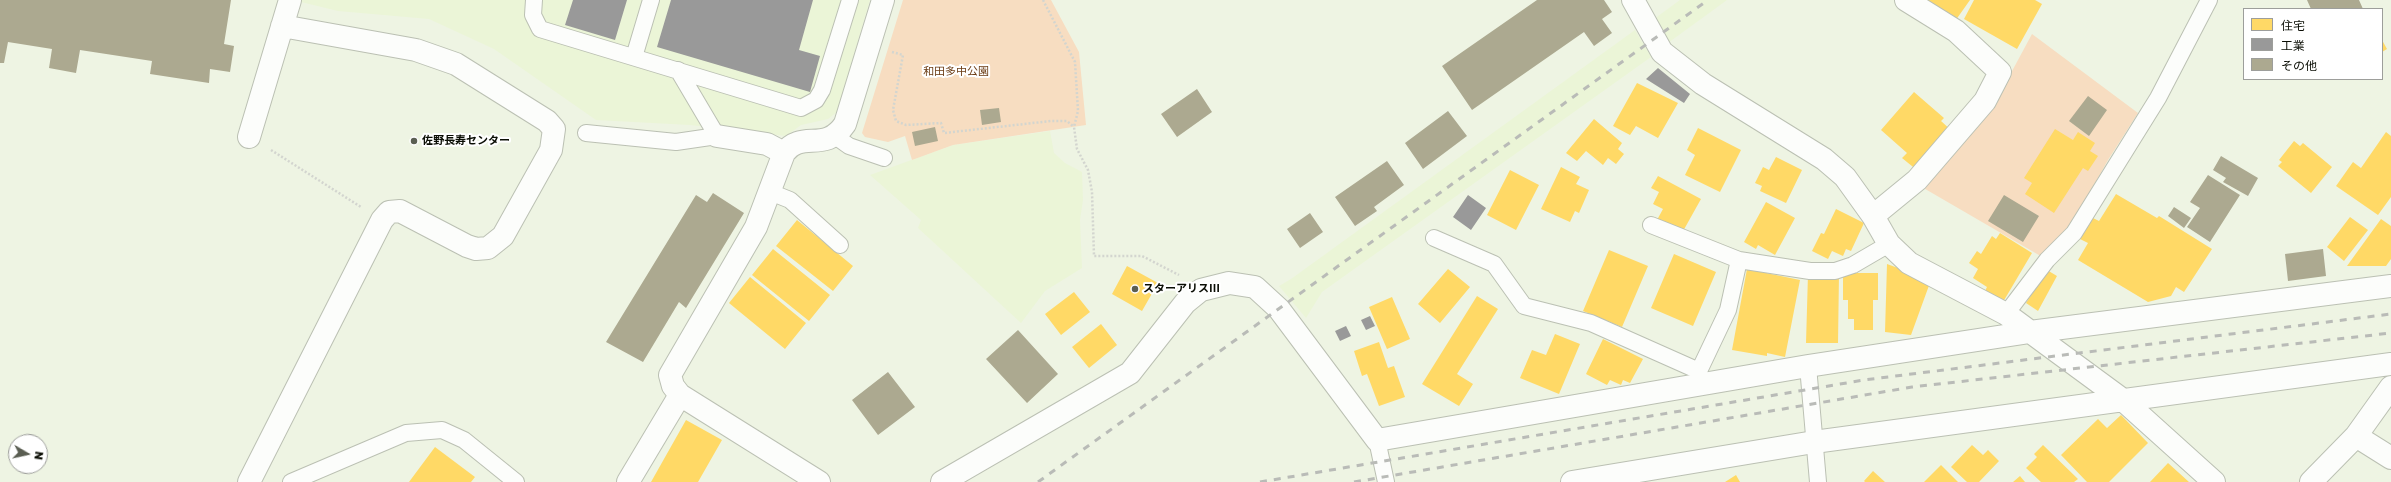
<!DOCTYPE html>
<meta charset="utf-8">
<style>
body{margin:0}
#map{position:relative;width:2391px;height:482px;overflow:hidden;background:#eef4e3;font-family:"Golos Text","Noto Sans JP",sans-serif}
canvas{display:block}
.legend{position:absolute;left:2243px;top:8px;width:140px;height:72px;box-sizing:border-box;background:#fff;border:1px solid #9d9e9b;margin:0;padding:5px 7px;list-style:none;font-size:12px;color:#0a0d04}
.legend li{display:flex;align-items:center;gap:8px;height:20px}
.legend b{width:20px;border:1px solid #9d9e9b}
.north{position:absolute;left:8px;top:434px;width:40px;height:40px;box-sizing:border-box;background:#fff;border:1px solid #9d9e9b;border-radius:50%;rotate:99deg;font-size:11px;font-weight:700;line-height:16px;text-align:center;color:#0a0d04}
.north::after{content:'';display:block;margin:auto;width:14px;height:18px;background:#5a5e52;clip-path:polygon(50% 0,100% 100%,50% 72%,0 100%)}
</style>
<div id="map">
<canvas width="2391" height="482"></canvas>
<ul class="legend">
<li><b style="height:11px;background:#ffd966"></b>住宅</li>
<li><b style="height:11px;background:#999"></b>工業</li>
<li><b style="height:11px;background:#aca990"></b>その他</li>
</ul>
<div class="north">N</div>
</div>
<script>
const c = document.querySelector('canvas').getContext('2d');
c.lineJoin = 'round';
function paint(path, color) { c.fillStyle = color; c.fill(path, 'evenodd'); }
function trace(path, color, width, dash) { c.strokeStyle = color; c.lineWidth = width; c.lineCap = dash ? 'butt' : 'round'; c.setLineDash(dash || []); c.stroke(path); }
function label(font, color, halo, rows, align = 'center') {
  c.font = font + ' "Golos Text","Noto Sans JP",sans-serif'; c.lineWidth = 4; c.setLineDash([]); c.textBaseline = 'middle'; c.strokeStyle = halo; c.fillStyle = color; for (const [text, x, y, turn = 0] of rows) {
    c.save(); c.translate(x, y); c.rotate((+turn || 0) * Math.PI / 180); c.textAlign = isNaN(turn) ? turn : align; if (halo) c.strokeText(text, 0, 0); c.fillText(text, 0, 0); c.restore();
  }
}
paint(new Path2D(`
 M301,0h569l-33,112 -9,7 -27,6 -15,11 -96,-11 -94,-5 -102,-71 -65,-30 -91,-8 -37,-9z
 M1680,0h47l-59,43 -14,-24z
 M1635,30l16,27 -329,235 -16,26 -27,-32 12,-7z
 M1050,131l4,22 11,10 17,9 1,28 -3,20 2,48 -37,23 -24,32 -103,-95 3,-8 -51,-45 83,-30z`), '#ebf5d7');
paint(new Path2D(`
 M903,0h148l28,52 7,73 -133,20 -41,15 -7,-24 -17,6 -23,-5 -3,-4z
 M2032,34l106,79 -30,47 -36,65 -28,33 -124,-72 77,-87z`), '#f7ddc1');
paint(new Path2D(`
 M1919,0h51l-17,24z
 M1974,0h61l7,4 -25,45 -53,-30z
 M2382,40l5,9 -5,3z
 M1637,83l41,20 -20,35 -22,-12 -6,9 -17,-9z
 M1914,92l30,26 -3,3 11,10 -34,40 -16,-13 5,-5 -26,-23z
 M1594,119l28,24 -4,6 6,5 -8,10 -8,-6 -5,7 -17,-14 -9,10 -11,-8z
 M1698,128l43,22 -21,42 -35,-17 10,-20 -8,-5z
 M2055,129l18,11 5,-8 17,11 -5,8 8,5 -10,15 -5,-3 -29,45 -29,-19 7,-11 -8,-5z
 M2386,132l5,4v61l-13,18 -42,-29 17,-24 8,6z
 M2294,141l6,5 3,-3 29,24 -21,26 -33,-27 4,-4 -3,-2z
 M1776,157l26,13 -16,33 -26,-12 2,-5 -7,-3 8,-16 6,3z
 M1561,167l19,10 -4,7 13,6 -10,23 -4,-2 -5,11 -29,-13z
 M1510,170l29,15 -23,45 -29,-15z
 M1658,176l43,23 -19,34 -25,-13 6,-11 -10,-5 6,-12 -8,-4z
 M2116,194l41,24 2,-2 53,33 -28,43 -8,-5 -5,9 -23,6 -70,-42 10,-17 -8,-4 13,-21 6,3z
 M1766,202l29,16 -20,37 -17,-10 -2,4 -12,-7z
 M1836,209l28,14 -13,28 -5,-2 -3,7 -11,-5 -4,8 -16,-8 9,-18 3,1z
 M2350,217l18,13 -24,31 -17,-14z
 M2381,219l10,7v33l-5,7h-39z
 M797,220l56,46 -20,25 -57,-45z
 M2000,233l32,20 -29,49 -18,-11 2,-4 -14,-9 5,-9 -9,-6 8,-12 4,3 11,-18 4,3z
 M773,249l57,46 -21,26 -57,-46z
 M1609,250l39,16 -26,61 -39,-16z
 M1674,254l42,18 -23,54 -42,-18z
 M1887,264l44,16 -20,55 -26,-3z
 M1127,266l31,17 -16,28 -30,-17z
 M1448,269l22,18 -30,36 -22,-19z
 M1747,269l53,11 -15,77 -18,-4v3l-35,-6z
 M2047,270l10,6 -19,35 -12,-8z
 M1843,273h35v27h-5v30h-19v-11h-6v-19h-5z
 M1808,274h31l-1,69h-32z
 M750,277l56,46 -21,26 -56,-46z
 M1074,292l16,20 -29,23 -16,-21z
 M1477,296l21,13 -41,65 16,10 -14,22 -37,-22z
 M1392,297l18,42 -23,10 -18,-42z
 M1101,324l16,21 -28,23 -17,-21z
 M1555,334l25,10 -21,50 -39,-16 12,-28 14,5z
 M1603,339l40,20 -13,24 -7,-3 -2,5 -11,-5 -3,5 -21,-11z
 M1379,342l9,26 6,-2 11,31 -26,9 -12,-32 -5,2 -8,-25z
 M2121,415l27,28 -39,39h-22l-26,-27 37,-36 9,9z
 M686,420l36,20 -24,42h-47z
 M1972,445l11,10 5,-5 11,11 -20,21h-12l-16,-15z
 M2043,445l35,34 -4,3h-33l-15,-14 11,-11 -3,-3z
 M435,447l40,30 -4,5h-62z
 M2168,463l21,19h-39z
 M1941,465l17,17h-34z
 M1873,471l12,11h-20l-1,-1z
 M1736,475l4,7h-15z
 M2020,476l5,6h-12z`), '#ffd966');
paint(new Path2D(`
 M573,0h54l-12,40 -50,-15z
 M671,0h142l-14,50 21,6 -10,36 -153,-45z
 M1658,68l32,26 -6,9 -38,-24z
 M1468,195l18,13 -15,22 -18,-13z
 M1370,316l5,10 -9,4 -5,-10z
 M1346,326l5,10 -11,5 -5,-10z`), '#999');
paint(new Path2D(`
 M0,0h231l-7,44 10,2 -4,26 -20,-3 -1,14 -59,-9 2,-13 -72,-11 -4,23 -27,-5 3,-19 -44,-7 -4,21h-4z
 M1537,0h67l8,12 -10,7 10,14 -18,13 -10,-14 -112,78 -30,-44z
 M2307,0h52l4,9h-52z
 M1197,89l15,23 -35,25 -16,-23z
 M2088,96l19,14 -18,26 -20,-15z
 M999,108l2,14 -19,3 -2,-15z
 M1448,111l19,25 -44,33 -18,-26z
 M935,127l3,14 -23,5 -3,-14z
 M2221,156l37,22 -10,18 -25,-14 3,-4 -13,-8z
 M1387,161l17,24 -30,22 3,4 -22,15 -20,-29z
 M2208,175l32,20 -30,47 -23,-15 13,-19 -10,-6z
 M713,193l31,20 -58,95 -7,-6 -36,60 -37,-20 90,-147 11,7z
 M2004,195l35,21 -16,26 -35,-21z
 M2174,207l17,11 -7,10 -16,-12z
 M1310,213l13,19 -23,16 -13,-19z
 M2323,249l3,27 -38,5 -3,-27z
 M1018,330l40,44 -31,29 -41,-44z
 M888,372l27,35 -37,28 -26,-35z`), '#aca990');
const service = new Path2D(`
 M534,0l-1,15 7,14 261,79 15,-8 6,-10 28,-90
 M634,57l17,-57
 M586,133l90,9 41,-6 -39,-66
 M835,136l14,10 35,12
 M770,192l20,8 50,45
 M1651,225l88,35 71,11h25l18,-6 36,-21
 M1434,238l60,26 30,42 67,17 108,48
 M2006,314l41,-54 27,-27 84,-135 51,-98
 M1808,366l10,116
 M1701,380l-2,-9 29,-61 11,-50
 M1377,440l9,42
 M291,482l115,-49 36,-3 22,10 52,42`);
const minor = new Path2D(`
 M1633,0l29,52 41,32 121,75 21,18 28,39 16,28 20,19 97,51 117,86 91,82
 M717,136l50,8 17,9
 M249,137l41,-137
 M1873,216l44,-36 68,-79 15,-29 -44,-41 -50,-31
 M2356,436l35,22
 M249,482l133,-262 7,-8 11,-1 67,35 9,3 12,-1 15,-12 48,-86 3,-21 -7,-8 -91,-57 -40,-14 -134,-24
 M628,482l52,-87
 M819,482l-139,-87 -7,-9 -3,-11 86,-148 28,-74c18,-24 41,1 61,-29l38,-124
 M942,482l188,-109 55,-70 16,-13 28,-7 26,4 24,22 98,131 431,-74 222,-34 361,-46
 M1572,482l242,-40 577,-78
 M2311,482l45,-46 35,-49`);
trace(service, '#bbc0b3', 18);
trace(minor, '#bbc0b3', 24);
trace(new Path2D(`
 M1043,0l32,62 3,49 -4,16 3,22 11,21 4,22 2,64h48l37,19
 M892,52l11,3 -10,55 3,11 10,4 35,-2 3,10 107,-12h16l7,6
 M271,150l90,57`), '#d3d5cf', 2.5, [2, 2]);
trace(service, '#fcfdfb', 16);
trace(minor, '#fcfdfb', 22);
trace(new Path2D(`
 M1038,482l670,-482
 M1260,482l604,-102 527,-66
 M1354,482l558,-95 479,-54`), '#b9bbb7', 3, [7, 7]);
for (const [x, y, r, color] of [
 [414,141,4,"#5a5e52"],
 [1135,289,4,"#5a5e52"]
]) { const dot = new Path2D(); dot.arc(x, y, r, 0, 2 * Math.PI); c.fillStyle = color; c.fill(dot); trace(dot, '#fff', 1.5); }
label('11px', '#6b3c14', '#fff', [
 ["和田多中公園",956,72]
]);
label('bold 11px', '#0a0d04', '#fff', [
 ["佐野長寿センター",422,141],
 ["スターアリスⅢ",1143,289]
], 'left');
</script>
